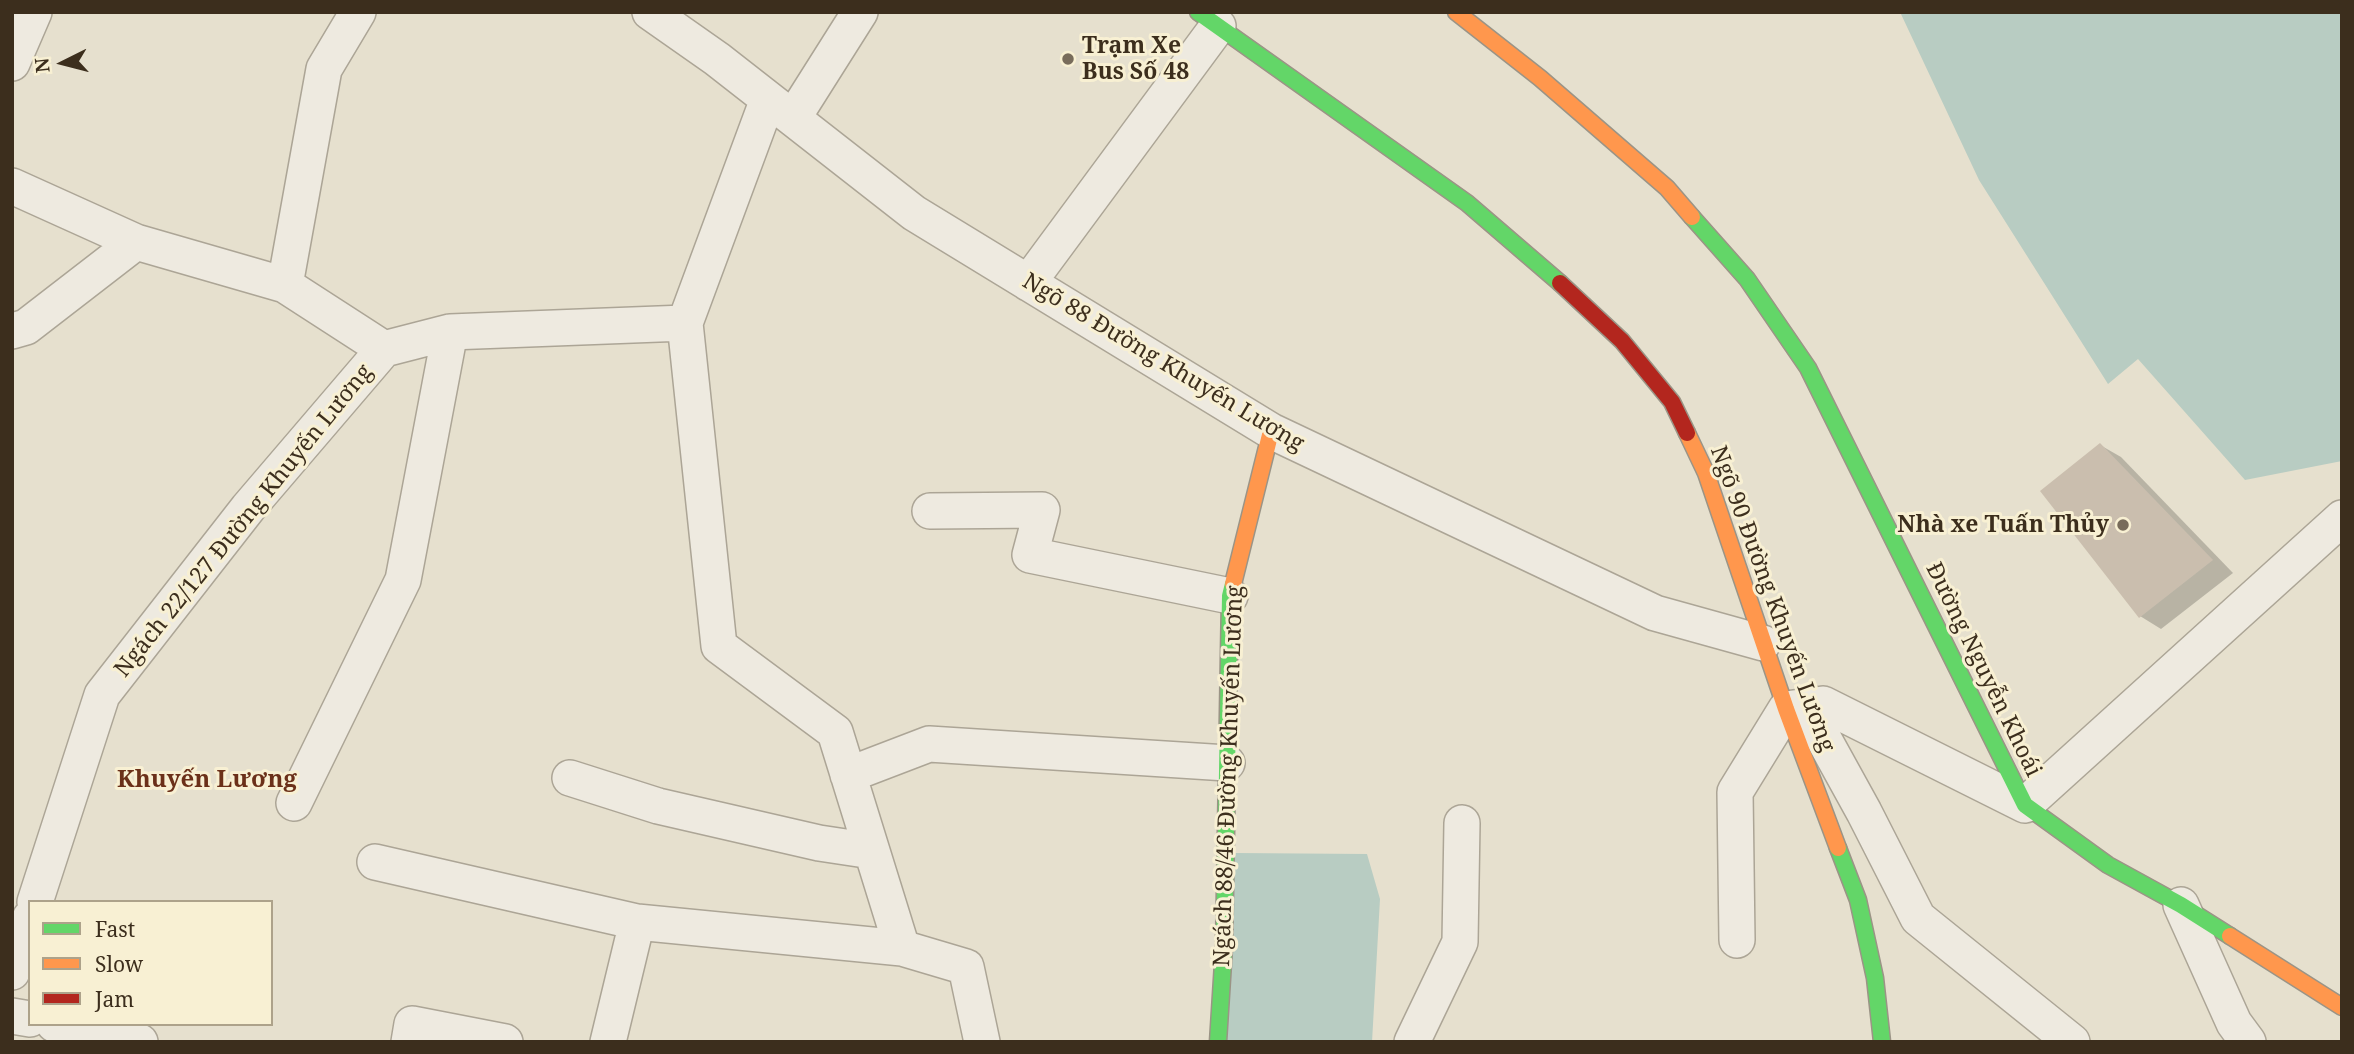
<!DOCTYPE html>
<meta charset="utf-8">
<style>
body{margin:0}
#map{position:relative;width:2354px;height:1054px;overflow:hidden;background:#e6e0ce;font-family:"Noto Serif",serif}
canvas{display:block}
.frame{position:absolute;inset:0;border:14px solid #3c2e1d;pointer-events:none}
.legend{position:absolute;left:28px;top:900px;width:245px;height:126px;box-sizing:border-box;background:#f8f0d3;border:2px solid #ada28a;margin:0;padding:9px 12px;list-style:none;font-size:21px;color:#3c2e1d}
.legend li{display:flex;align-items:center;gap:14px;height:35px}
.legend b{width:35px;border:2px solid #ada28a}
.north{position:absolute;left:28px;top:28px;width:70px;height:70px;-webkit-text-stroke:5px #f8f0d3;paint-order:stroke;rotate:264deg;font-size:19px;font-weight:700;line-height:28px;text-align:center;color:#3c2e1d}
.north::after{content:'';display:block;margin:auto;width:24px;height:32px;background:#3c2e1d;clip-path:polygon(50% 0,100% 100%,50% 72%,0 100%)}
</style>
<div id="map">
<canvas width="2354" height="1054"></canvas>
<div class="frame"></div>
<ul class="legend">
<li><b style="height:9px;background:#63d668"></b>Fast</li>
<li><b style="height:9px;background:#ff974d"></b>Slow</li>
<li><b style="height:9px;background:#b3261e"></b>Jam</li>
</ul>
<div class="north">N</div>
</div>
<script>
const c = document.querySelector('canvas').getContext('2d');
c.lineJoin = 'round';
function paint(path, color) { c.fillStyle = color; c.fill(path, 'evenodd'); }
function trace(path, color, width, dash) { c.strokeStyle = color; c.lineWidth = width; c.lineCap = dash ? 'butt' : 'round'; c.setLineDash(dash || []); c.stroke(path); }
function label(font, color, halo, rows, align = 'center') {
  c.font = font + ' "Noto Serif",serif'; c.lineWidth = 6; c.setLineDash([]); c.textBaseline = 'middle'; c.strokeStyle = halo; c.fillStyle = color; for (const [text, x, y, turn = 0] of rows) {
    c.save(); c.translate(x, y); c.rotate((+turn || 0) * Math.PI / 180); c.textAlign = isNaN(turn) ? turn : align; if (halo) c.strokeText(text, 0, 0); c.fillText(text, 0, 0); c.restore();
  }
}
paint(new Path2D(`
 M1900,12h442v449l-97,19 -107,-121 -30,25 -129,-204z
 M1235,853l132,1 13,45 -8,143h-147z`), '#b8ccc2');
paint(new Path2D(`
 M2100,445l21,12 112,116 -72,56 -21,-13z`), '#0003');
paint(new Path2D(`
 M2100,443l113,117 -74,58 -99,-127z`), '#cabeae');
const street = new Path2D(`
 M650,12l67,47 197,154 357,218 384,182 108,30
 M12,63l22,-51
 M768,99l-83,224 34,323 116,86 67,216
 M793,118l67,-106
 M12,186l124,56 149,43 39,-216 34,-57
 M1028,283l190,-257
 M285,285l99,64
 M12,331l14,-4 110,-85
 M930,511l112,-1 -12,45 200,41
 M1786,709l37,-5 202,101 317,-287
 M1786,709l35,25 43,78 54,106 154,124
 M848,775l81,-31 298,19
 M570,778l88,28 161,37 53,8
 M294,803l109,-223 47,-248
 M375,862l262,60 265,26 64,19 16,75
 M35,902l67,-207 146,-187 136,-159 66,-17 235,-9
 M2181,905l53,118 14,19
 M1737,940l-2,-148 51,-83
 M12,972l18,-54
 M12,1016l18,3
 M54,1024l86,18
 M409,1042l3,-18 93,18
 M608,1042l29,-120
 M1412,1042l48,-100 2,-119`);
const fast = new Path2D(`
 M1198,12l269,191 93,80
 M1692,217l55,62 61,89 217,437 83,60 73,40 49,31
 M1838,848l20,52 17,78 7,64
 M1218,1042l6,-95 6,-351 3,-12`);
const slow = new Path2D(`
 M1456,12l84,66 127,110 25,29
 M1687,433l19,40 80,236 52,139
 M1233,584l38,-153
 M2230,936l112,71`);
const jam = new Path2D(`
 M1560,283l62,58 50,61 15,31`);
trace(street, '#aca596', 38);
trace(fast, '#9b9486', 19);
trace(slow, '#9b9486', 19);
trace(jam, '#9b9486', 19);
trace(street, '#eeeae0', 35);
trace(fast, '#63d668', 16);
trace(slow, '#ff974d', 16);
trace(jam, '#b3261e', 16);
for (const [x, y, r, color] of [
 [1068,59,7,"#786c5b"],
 [2123,525,7,"#786c5b"]
]) { const dot = new Path2D(); dot.arc(x, y, r, 0, 2 * Math.PI); c.fillStyle = color; c.fill(dot); trace(dot, '#f8f0d3', 2.5); }
label('bold 23px', '#3c2e1d', '#f8f0d3', [
 ["Trạm Xe",1082,46],
 ["Bus Số 48",1082,72],
 ["Nhà xe Tuấn Thủy",2109,525,"right"]
], 'left');
label('23px', '#3c2e1d', '#f8f0d3', [
 ["Ngõ 88 Đường Khuyến Lương",1163,363,31],
 ["Ngách 22/127 Đường Khuyến Lương",244,521,-51],
 ["Ngõ 90 Đường Khuyến Lương",1772,599,70],
 ["Đường Nguyễn Khoái",1983,670,64],
 ["Ngách 88/46 Đường Khuyến Lương",1229,776,-88]
]);
label('bold 24px', '#6b3019', '#f8f0d3', [
 ["Khuyến Lương",207,780]
]);
</script>
